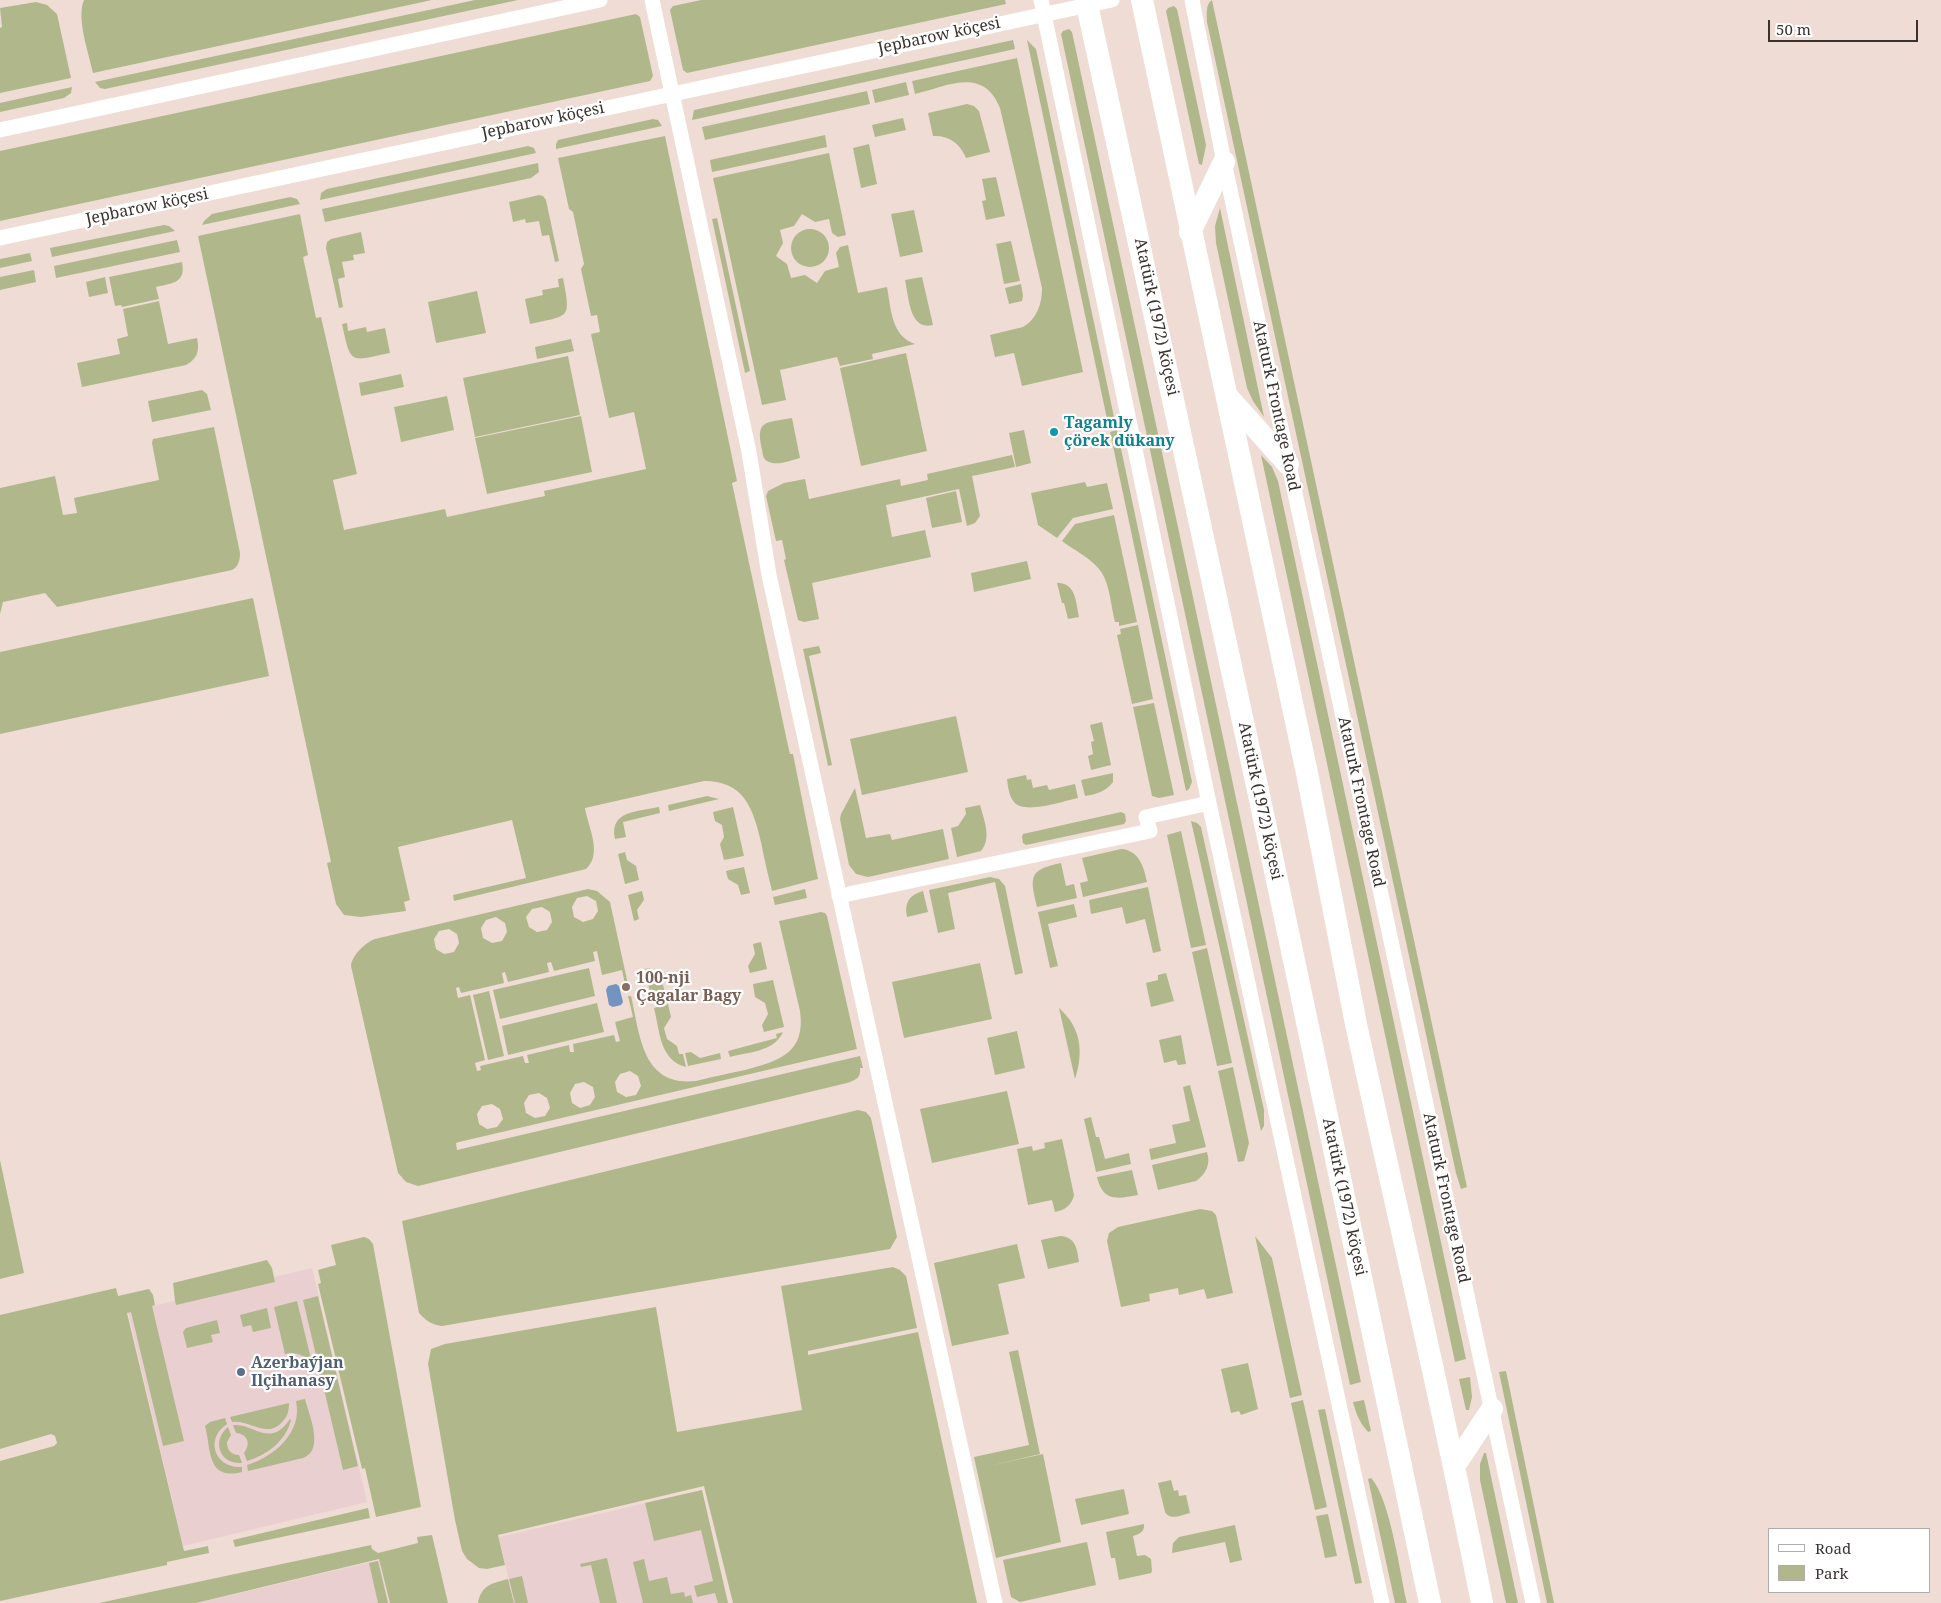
<!DOCTYPE html>
<meta charset="utf-8">
<style>
body{margin:0}
#map{position:relative;width:1941px;height:1603px;overflow:hidden;background:#efdcd5;font-family:"Noto Serif",serif}
canvas{display:block}
.legend{position:absolute;left:1768px;top:1528px;width:162px;height:65px;box-sizing:border-box;background:#fff;border:1px solid #b0adac;margin:0;padding:6px 9px;list-style:none;font-size:15px;color:#39322f}
.legend li{display:flex;align-items:center;gap:10px;height:25px}
.legend b{width:25px;border:1px solid #b0adac}
.scale{position:absolute;left:1768px;top:20px;width:150px;height:22px;box-sizing:border-box;border:2px solid #39322f;border-top:0;padding-left:6px;font-size:15px;line-height:18px;white-space:nowrap;color:#39322f;-webkit-text-stroke:4px #fff;paint-order:stroke}
</style>
<div id="map">
<canvas width="1941" height="1603"></canvas>
<ul class="legend">
<li><b style="height:6px;background:#fff"></b>Road</li>
<li><b style="height:14px;background:#b0b88b"></b>Park</li>
</ul>
<div class="scale">50 m</div>
</div>
<script>
const c = document.querySelector('canvas').getContext('2d');
c.lineJoin = 'round';
function paint(path, color) { c.fillStyle = color; c.fill(path, 'evenodd'); }
function trace(path, color, width, dash) { c.strokeStyle = color; c.lineWidth = width; c.lineCap = dash ? 'butt' : 'round'; c.setLineDash(dash || []); c.stroke(path); }
function label(font, color, halo, rows, align = 'center') {
  c.font = font + ' "Noto Serif",serif'; c.lineWidth = 4.5; c.setLineDash([]); c.textBaseline = 'middle'; c.strokeStyle = halo; c.fillStyle = color; for (const [text, x, y, turn = 0] of rows) {
    c.save(); c.translate(x, y); c.rotate((+turn || 0) * Math.PI / 180); c.textAlign = isNaN(turn) ? turn : align; if (halo) c.strokeText(text, 0, 0); c.fillText(text, 0, 0); c.restore();
  }
}
paint(new Path2D(`
 M312,1268l55,234 -184,44 -55,-234z
 M702,1490l26,113h-214l-15,-66z
 M379,1560l10,43h-191z`), '#eacfd0');
paint(new Path2D(`
 M84,0h348l-339,73c-4,-19 -17,-55 -9,-73z
 M475,0h43l-413,89 -5,-1 -5,-6z
 M701,0h304l1,4 -319,69 -4,-3 -13,-60 3,-4z
 M1212,0l255,1187 -6,2 -5,-16 -249,-1151c0,-8 -2,-17 5,-22z
 M36,2l11,3 10,9 14,64 -71,15v-65l2,-1 -2,-19z
 M1174,6l3,3 29,136 -4,20 -3,-1 -33,-153 2,-3z
 M636,14l4,3 13,59 -3,5 -650,140v-70z
 M1069,29l3,3 289,1350 -11,3 -289,-1351 2,-3z
 M1013,40l2,9 -323,71 2,-10z
 M1027,40l9,9 78,368 -7,2z
 M1017,58l66,314 -61,14 -8,-33 -19,4 -5,-22 33,-8c14,-8 19,-23 19,-39l-42,-180c-17,-42 -52,-22 -85,-14l-3,-13z
 M906,82l3,13 -34,8 -3,-13z
 M72,87l-1,6 -7,5 -64,14v-9z
 M867,91l3,13 -165,36 -3,-13z
 M967,104l7,2 5,5 11,41 -24,6c-6,-15 -18,-23 -33,-22l-5,-23z
 M903,118l3,12 -31,7 -3,-12z
 M653,119l5,1 4,6 -106,23v-5l2,-4z
 M825,135l2,12 -115,25 -2,-12z
 M665,136l72,345 -5,2 55,258 3,13h3l25,125 -46,12c-4,-16 -8,-33 -11,-49 -8,-34 -17,-61 -57,-61l-119,27c3,19 18,46 1,61l-132,32 -1,-6 73,-17 -14,-58 -114,27 12,53 -6,2 2,9 -45,6 -17,-2 -8,-11 -9,-41 4,-1 -133,-626 102,-22 8,41 -5,2 13,61 5,-1 36,157 -24,6 11,50 101,-21 2,8 98,-21 -1,-5 102,-22 -12,-57 -25,6 -18,-84 9,-2 -3,-17 -6,1 -10,-47 3,-5 -11,-52 -4,-3 -11,-51z
 M869,144l8,40 -16,4 -8,-40z
 M528,146l6,2 2,5 -216,47 1,-7 6,-4z
 M829,153l17,82 -8,2 -6,-4 -3,-14 -14,3 -13,-8 -8,12 -14,4 3,13 -7,13 11,8 4,14 14,-3 12,8 8,-12 14,-4 -3,-14 4,-6 8,-2 10,48 29,-6c4,21 4,49 28,57l-43,10 1,5 -33,7 -3,-9 -57,13 6,30 -24,5 -49,-227z
 M538,163l1,9 -8,6 -206,44 -3,-13z
 M996,177l9,39 -19,4 -4,-19 4,-1 -4,-21z
 M539,195l4,1 3,4 13,61 -4,1 -6,-27 -7,1 -3,-15 -13,2 -1,-4 -12,3 -4,-20z
 M290,197l7,2 3,5 -98,21 2,-4 8,-7z
 M1220,208l44,209 -11,-16 -6,-13 -31,-145 -1,-17z
 M914,210l9,42 -23,5 -9,-43z
 M717,218l33,153 -5,2 -33,-154z
 M164,225l5,1 6,5 -123,26 -2,-9z
 M791 248a19 19 0 1 1 38 0a19 19 0 1 1-38 0Z
 M361,232l4,21 -12,2 1,5 -12,2 3,15 -7,2 5,28 -4,1 -13,-60 1,-6 4,-3z
 M177,240l3,12 -124,26 -2,-12z
 M1011,241l9,40 -16,3 -8,-40z
 M30,253l2,8 -32,7v-9z
 M182,262c4,21 -9,21 -26,25l3,12 -37,8 -1,-2 -6,1 -6,-29z
 M34,270l2,12 -36,8v-13z
 M105,277l3,16 -19,4 -3,-15z
 M922,277l11,48c-24,6 -24,-28 -28,-45z
 M563,278c8,42 7,37 -33,46l-5,-25 18,-4 -1,-5 17,-3 -1,-8z
 M1021,284l2,12 -1,5 -13,3 -4,-16z
 M477,291l9,42 -50,10 -8,-41z
 M159,301l9,43 29,-6c3,13 0,21 -11,27l-104,22 -5,-24 43,-9 -3,-15 11,-3 -5,-27z
 M347,323l1,8 18,-4 1,5 18,-4 5,25c-40,8 -39,13 -48,-29z
 M571,339l3,12 -37,8 -2,-12z
 M906,353l21,98 -66,15 -21,-98z
 M568,356l12,59 -105,22 -12,-59z
 M401,374l3,13 -43,9 -2,-13z
 M202,390l5,4 4,16 -59,12 -4,-21z
 M447,396l7,34 -53,12 -7,-35z
 M581,416l11,56 -105,22 -12,-56z
 M792,418l8,40c-8,2 -22,8 -31,4 -6,-2 -6,-7 -7,-12 -7,-31 4,-27 30,-32z
 M214,427l26,126c0,8 -2,14 -8,17l-175,37 -12,-14 -42,9 -3,12v-126l55,-12 8,39 14,-2 -3,-15 85,-18 -7,-37 1,-4z
 M1024,430l7,33 -15,4 -7,-34z
 M1117,430l75,352 -3,7 -3,2 -76,-359z
 M1012,455l3,12 -43,9 8,40 -5,7 -8,3 -8,-37 -73,16 6,32 33,-7 6,27 -119,26 7,36 -15,3 -6,-2 -14,-60 2,-1 -4,-19 -6,1 -10,-45 2,-5 16,-8 21,-4 4,20 91,-20 1,7 27,-6 -1,-6z
 M1261,455l11,12 6,14 188,878 -11,3z
 M1085,482l2,5 20,-4 6,26 -40,9 -16,20 -19,-13 -7,-32z
 M956,491l6,31 -30,6 -6,-30z
 M1114,515l23,107 -18,4v-4h-4c-4,-15 -5,-36 -13,-49 -9,-14 -27,-22 -40,-32l13,-17z
 M1027,561l4,18 -57,13 -3,-19z
 M1057,583c19,-1 19,20 22,34l-11,2 -4,-16h-2z
 M253,598l16,78 -269,58v-82z
 M1138,625l15,74 -21,5 -15,-69 4,-1 -1,-5z
 M819,646l2,7 -12,3 23,109 -4,1 -25,-117z
 M1154,703l20,92 -15,3 -7,-2 -19,-89z
 M956,716l12,56 -106,23 -12,-56z
 M1102,722l9,43 -20,5 -3,-14 5,-2 -2,-12 3,-1 -4,-16z
 M1113,773v9c-8,10 -16,12 -28,14l-4,-16z
 M1026,775l1,5 4,-1 2,9 14,-3 2,5 26,-6 3,14c-15,3 -54,17 -64,4 -5,-6 -6,-15 -7,-23z
 M855,788l11,50 24,-4 2,6 51,-11 6,30 -81,18 -12,-3 -7,-9 -9,-46 1,-5z
 M707,796l12,3 -50,12 -1,-6z
 M980,805c4,15 12,33 1,46l-24,6 -6,-29 7,-2 8,-12 -1,-6z
 M659,807l1,6 -37,9 3,15 -11,2c-6,-29 23,-27 44,-32z
 M733,807l11,49 -20,4 -4,-16 4,-7 -2,-12 -7,-4 -2,-9z
 M1121,812l4,2 1,7 -2,3 -98,21 -3,-2 -1,-6 1,-3z
 M1191,821l6,2 4,4 63,283v16l-3,5z
 M1181,831l25,114 -15,3 -24,-113z
 M1121,849c18,1 23,18 26,33l-64,15 -3,-14 8,-2 -6,-23z
 M625,852l2,8 9,6 3,14 -14,4 -7,-30z
 M1061,863l5,23 8,-2 3,14 -40,9c-7,-30 -9,-37 24,-44z
 M744,867l6,26 -9,2 -3,-10 -10,-6 -2,-8z
 M990,877l9,2 6,7 18,87 -8,2 -20,-93 -47,11 7,36 -17,4 -9,-43z
 M1148,887l13,64 -8,2 -8,-34 -19,5 -4,-17 -31,7 -2,-14z
 M588,889l9,2 13,11 19,87h-3l-4,-19 -20,5 -5,-24 -4,1 2,9 -41,10 -3,-9 -4,1 2,9 -41,10 -3,-10 -3,1 2,10 -43,10 -2,-6 -3,1 2,10 12,-3 15,65 -10,3 2,8 4,-1 -1,-4 43,-10 2,7h4l-2,-8 42,-10 1,7h4l-1,-8 41,-9 2,7 4,-1 -5,-19 18,-5 -5,-21h3c9,39 11,91 65,85 16,-4 33,-8 49,-11 34,-9 61,-17 55,-59l-21,-90 42,-9 4,1 2,3 30,133 -398,93 -3,1 1,7 403,-94 3,12h-3c1,10 -4,12 -13,15l-429,103 -12,-4 -8,-9 -47,-207c1,-11 14,-23 24,-27zM587,896l9,5 2,10 -5,8 -10,3 -9,-5 -2,-10 5,-9zM542,907l8,5 2,10 -5,8 -10,2 -8,-5 -3,-10 6,-8zM496,917l9,6 2,9 -5,9 -10,2 -9,-5 -2,-10 5,-8zM449,929l8,5 2,9 -5,9 -10,2 -8,-5 -2,-10 5,-8zM630,1071l8,5 3,10 -5,9 -10,2 -9,-5 -2,-10 5,-8zM584,1082l9,5 2,10 -5,8 -10,3 -8,-5 -2,-10 5,-9zM539,1093l8,5 3,10 -5,8 -10,2 -9,-5 -2,-10 5,-8zM492,1104l8,5 3,10 -6,8 -10,2 -8,-5 -2,-10 5,-8z
 M805,889l2,9 -32,7 -2,-8z
 M642,891l2,9 -7,10 2,9 -5,2 -6,-26z
 M923,891l5,21 -21,5c-3,-14 2,-22 16,-26z
 M1074,904l3,13 -29,7 10,42 -8,2 -12,-56z
 M761,942l6,27 -17,4 -2,-7 7,-12 -2,-10z
 M1207,948l25,115 -15,3 -25,-114z
 M980,963l12,56 -88,19 -12,-56z
 M589,968l6,28 -95,23 -7,-29z
 M650,968l3,10 10,7 2,8 -14,4 -6,-28z
 M1166,973l8,28 -23,6 -5,-24 12,-3v-5z
 M773,980l11,47 -20,5 -2,-7 6,-11 -3,-11 -10,-6 -2,-13z
 M489,991l15,65 -16,4 -15,-65z
 M597,1003l7,29 -96,23 -6,-29z
 M668,1004l3,13 -7,11 3,11 10,7 2,8h4l3,13c-27,-7 -26,-36 -32,-59z
 M1059,1008c22,19 25,44 16,71z
 M1017,1031l8,37 -30,7 -8,-37z
 M783,1032c-9,20 -35,20 -53,25l-2,-6 49,-13 -1,-4z
 M1181,1035l5,29 -8,1 -2,-5 -12,3 -5,-23z
 M691,1052l9,6 20,-5 1,6 -33,7 -3,-13z
 M1233,1067l16,76 -5,18 -6,1 -20,-91z
 M1190,1085l16,62 -55,13 -2,-11 27,-6 -4,-18 18,-4 -7,-34z
 M1007,1091l12,53 -87,19 -12,-54z
 M858,1110l8,2 5,6 26,119 -7,12 -448,77c-10,-1 -17,-6 -23,-13l-17,-92z
 M1091,1117l5,20h3l6,22 24,-6 2,11 -35,8 -12,-53z
 M1062,1139l12,56c-2,10 -9,15 -19,17l-3,-12 -24,5 -11,-56 15,-3 1,5 12,-3 -1,-5z
 M1207,1152c4,12 -1,22 -11,29l-38,9 -6,-25z
 M0,1160l24,113 -24,6z
 M1132,1170l6,25c-21,4 -35,7 -41,-18z
 M1200,1209l12,2 4,4 17,78 -26,6 -3,-10 -25,6 -1,-7 -29,6 1,7 -29,6 -14,-66 2,-8 9,-6z
 M1060,1236c16,1 17,13 19,26l-31,7 -7,-29z
 M1255,1236l17,22 30,137 -12,3z
 M364,1237l5,2 4,5 48,263 -45,10 -11,-49 -3,1 -44,-185 3,-1 -3,-13 18,-5 -5,-20z
 M1017,1244l8,34 -27,6 11,50 -57,12 -18,-83z
 M267,1260l5,8 3,14 -99,23 -1,-4 68,-16 -68,16 -2,-18z
 M893,1267l7,3 6,6 11,52 -109,23v4l110,-23 59,271h-244l-29,-117 -206,49 7,30 -18,4 -8,-1 -12,-9 -5,-8 -7,-31 -27,-156 3,-15 14,-5 211,-37 21,125 125,-22 -21,-124z
 M116,1288l2,8 31,-7 4,6 2,10 -3,1 32,135 -21,5 -32,-134 -4,1 57,238 24,-5 1,7 -42,9v3l-167,36v-140l54,-15 3,-3 -2,-7 -4,-2 -51,15v-134z
 M318,1296l40,170 -15,4 -40,-170z
 M297,1301l16,66c-7,-11 -15,-16 -28,-13l-11,-47z
 M267,1308l4,20 -18,4 -2,-7 -8,2 -3,-12z
 M217,1320l3,13 -9,2 2,7 -26,6 -4,-16 3,-4z
 M1018,1350l22,104 -51,12 54,-12 18,88 -65,16 -22,-101 55,-12 -20,-93z
 M1248,1363l10,46 -17,6 -2,-4 -8,2 -10,-44z
 M1506,1371l48,232h-7l-48,-231z
 M1470,1377l2,20 -3,13h-3l-7,-31z
 M305,1399c4,16 20,51 -2,59l-55,13 -1,-6c27,-8 56,-33 49,-64z
 M1303,1400l24,107 -12,3 -24,-107z
 M1364,1400l7,31 -3,1c-8,-9 -12,-18 -15,-30z
 M289,1403c0,7 -1,13 -6,18 -15,19 -34,-2 -51,1l-2,-5z
 M1325,1409l37,174 -7,1 -37,-174z
 M225,1418l2,6c-23,15 -12,45 15,43v5c-33,8 -31,-17 -36,-42l-1,-4 5,-4z
 M290,1419l1,1c-5,21 -24,35 -44,41l-3,-8c7,-9 4,-19 -8,-20l-3,-8c21,-2 37,24 57,-6z
 M228,1427l3,8 -4,7c0,8 4,13 12,13l3,8c-22,2 -31,-22 -14,-36z
 M1484,1453h2l32,150h-12l-26,-123v-16z
 M1371,1478c19,20 29,95 36,125h-12l-27,-124z
 M1171,1480l3,11 4,-1 1,6 7,-1 4,18c-8,2 -20,8 -25,-1l-7,-29z
 M1124,1489l5,25 -48,11 -6,-26z
 M702,1490l26,113h-10l-3,-10 -18,4 -3,-11 19,-5 -12,-51 -47,11 -9,-38z
 M368,1508l2,10 -135,29 -2,-7z
 M1328,1514l9,42 -12,2 -9,-42z
 M1144,1524c1,8 -5,10 -11,12l4,20 8,-1 6,4 1,12 -1,2 -32,7 -4,-22h-4l-5,-26z
 M1235,1525l7,35 -12,3 -5,-21 -53,11 1,-10 6,-6z
 M432,1535l16,68h-58l-11,-44 -183,44h-97l272,-58 1,4 6,4 40,-10 -1,-6z
 M1087,1542l9,43 -76,17 -9,-5 -8,-37z
 M607,1558l10,45h-17l-9,-38 -10,2 -1,-3z
 M644,1559l5,22 18,-4 4,17 13,-2 1,5 6,-2 2,8h-50l-10,-41z
 M378,1561l10,42h-10l-9,-40z
 M522,1576l6,27h-13l-6,-24z
 M508,1579l6,24h-36c3,-18 15,-20 30,-24z`), '#b0b88b');
paint(new Path2D(`
 M616,984l3,2 4,16 -2,3 -8,2 -4,-2 -3,-15 2,-4z`), '#7394c1');
trace(new Path2D(`
 M652,0l97,452 20,123 226,1028
 M1041,0l168,803 173,800
 M1192,0l32,162 309,1441
 M0,130l600,-130
 M0,238l1112,-238
 M839,896l311,-65 -4,-14 63,-14`), '#fff', 15);
trace(new Path2D(`
 M1086,0l173,795 171,808
 M1142,0c53,258 111,515 165,773 17,83 32,167 49,251 42,193 88,385 126,579
 M1190,232l34,-70
 M1227,396l61,68
 M1455,1465l37,-56`), '#fff', 22);
for (const [x, y, r, color] of [
 [1054,432,5,"#0f9aa8"],
 [626,987,5,"#8d6e63"],
 [241,1372,5,"#5c6f8a"]
]) { const dot = new Path2D(); dot.arc(x, y, r, 0, 2 * Math.PI); c.fillStyle = color; c.fill(dot); trace(dot, '#fff', 2); }
label('16px', '#39322f', '#fff', [
 ["Jepbarow köçesi",939,36,-12],
 ["Jepbarow köçesi",543,121,-12],
 ["Jepbarow köçesi",147,207,-12],
 ["Atatürk (1972) köçesi",1156,317,78],
 ["Ataturk Frontage Road",1276,406,78],
 ["Atatürk (1972) köçesi",1260,801,78],
 ["Ataturk Frontage Road",1361,802,78],
 ["Atatürk (1972) köçesi",1344,1197,78],
 ["Ataturk Frontage Road",1446,1198,78]
]);
label('bold 16px', '#0d838f', '#fff', [
 ["Tagamly",1064,423],
 ["çörek dükany",1064,441]
], 'left');
label('bold 16px', '#785e54', '#fff', [
 ["100-nji",636,978],
 ["Çagalar Bagy",636,996]
], 'left');
label('bold 16px', '#4e5e75', '#fff', [
 ["Azerbaýjan",251,1363],
 ["Ilçihanasy",251,1381]
], 'left');
</script>
